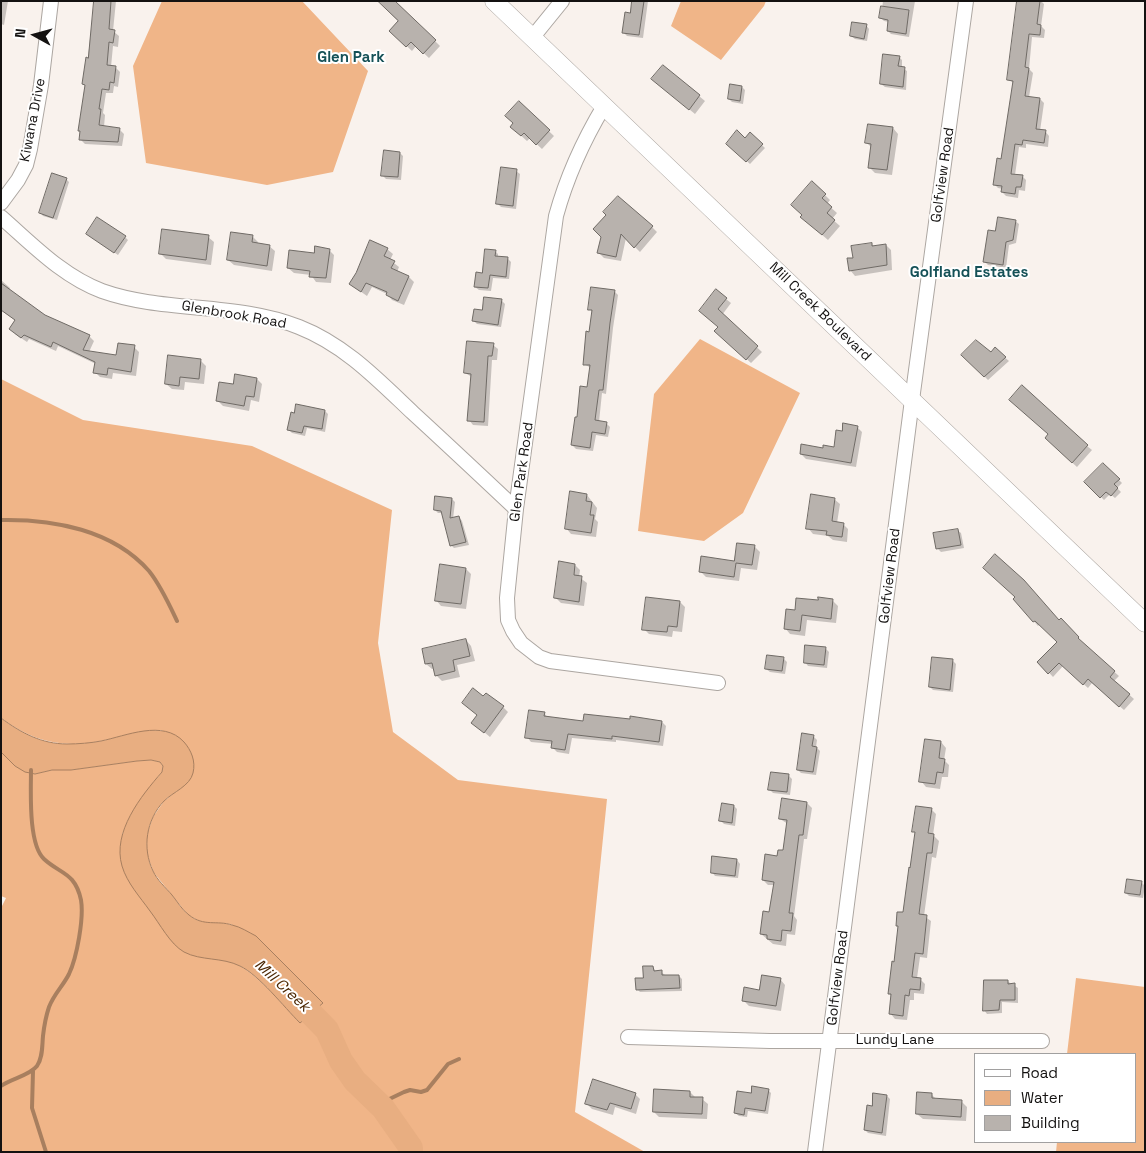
<!DOCTYPE html>
<style>
body{margin:0}
#map{position:relative;width:1146px;height:1153px;overflow:hidden;background:#f9f2ed;font-family:"Space Grotesk",sans-serif}
canvas{display:block}
.frame{position:absolute;inset:0;border:2px solid #141211;pointer-events:none}
.legend{position:absolute;left:974px;top:1053px;width:162px;height:90px;box-sizing:border-box;background:#fff;border:1px solid #a1a0a0;margin:0;padding:6px 9px;list-style:none;font-size:15px;color:#141211}
.legend li{display:flex;align-items:center;gap:10px;height:25px}
.legend b{width:25px;border:1px solid #a1a0a0}
.north{position:absolute;left:10px;top:10px;width:50px;height:50px;-webkit-text-stroke:4px #fff;paint-order:stroke;rotate:277deg;font-size:14px;font-weight:700;line-height:20px;text-align:center;color:#141211}
.north::after{content:'';display:block;margin:auto;width:18px;height:22px;background:#141211;clip-path:polygon(50% 0,100% 100%,50% 72%,0 100%)}
</style>
<div id="map">
<canvas width="1146" height="1153"></canvas>
<div class="frame"></div>
<ul class="legend">
<li><b style="height:6px;background:#fff"></b>Road</li>
<li><b style="height:14px;background:#e8ae81"></b>Water</li>
<li><b style="height:14px;background:#b8b2ad"></b>Building</li>
</ul>
<div class="north">N</div>
</div>
<script>
const c = document.querySelector('canvas').getContext('2d');
c.lineJoin = 'round';
function paint(path, color) { c.fillStyle = color; c.fill(path, 'evenodd'); }
function trace(path, color, width, dash) { c.strokeStyle = color; c.lineWidth = width; c.lineCap = dash ? 'butt' : 'round'; c.setLineDash(dash || []); c.stroke(path); }
function label(font, color, halo, rows, align = 'center') {
  c.font = font + ' "Space Grotesk",sans-serif'; c.lineWidth = 4; c.setLineDash([]); c.textBaseline = 'middle'; c.strokeStyle = halo; c.fillStyle = color; for (const [text, x, y, turn = 0] of rows) {
    c.save(); c.translate(x, y); c.rotate((+turn || 0) * Math.PI / 180); c.textAlign = isNaN(turn) ? turn : align; if (halo) c.strokeText(text, 0, 0); c.fillText(text, 0, 0); c.restore();
  }
}
paint(new Path2D(`
 M162,1h140l66,70 -35,101 -66,13 -121,-22 -13,-97z
 M681,1h85l-2,5 -43,54 -50,-34z
 M700,339l100,54 -57,120 -39,28 -66,-10 16,-137z
 M1,379l82,41 169,26 140,64 -14,133 15,89 65,48 149,19 -32,313 70,40h-644v-244l5,-10 -5,-2v-144l14,14 20,8 17,-4h19l66,-9 14,-1 9,2 3,4 -1,6 -5,6 -35,56 77,122c13,2 29,3 41,10 20,11 44,40 60,57l23,-20 -92,-79 -28,-1 -15,-8 -34,-42 -7,-18 -1,-18 7,-20 11,-16 24,-19 -26,-52c-22,1 -41,7 -62,11 -38,8 -68,0 -99,-23z
 M1076,978l69,9v165h-89l1,-10h78v-88h-68z`), '#f0b588');
const water = new Path2D(`
 M1,718c20,15 41,26 66,26 11,0 24,-1 34,-3 25,-5 62,-22 83,1 7,8 12,19 9,31 -3,13 -20,19 -29,28 -18,19 -22,47 -11,70 4,9 13,17 19,24 5,6 10,15 17,20 15,12 28,5 43,10 9,2 16,7 24,11l67,67 -23,20c-16,-16 -41,-48 -60,-57 -18,-9 -39,-5 -56,-14 -14,-8 -24,-28 -34,-41 -10,-14 -23,-28 -28,-45 -10,-34 19,-70 40,-94l1,-6 -3,-4 -9,-2 -14,1 -66,9h-19l-17,4 -10,-2 -10,-6 -14,-14z`);
paint(water, '#e8ae81');
trace(water, '#a87f5f', 1);
paint(new Path2D(`
 M1,1h7l-4,24 -3,-1z
 M96,1h20l-3,30 6,5 -1,11 -5,-1 -2,21 5,1 4,4 -2,15 -4,-1 -1,7h-7l-3,20 2,2 -1,12 15,2 5,5 -2,12 -37,-2 -5,-5 6,-53 -3,-2 6,-25z
 M395,1l45,45 -11,12 -13,-12 -4,5 -21,-20 9,-10z
 M633,1h15l-5,37 -16,-2 -4,-4 8,-18z
 M883,1h32l-6,36 -18,-3 -3,-3 1,-9 -5,-1 -3,-3z
 M1019,1h22l3,3 -3,22 4,4 -1,8 -12,-1 -3,32 4,4 -4,24 11,2 4,4 -4,28h5l4,5 -1,11 -22,-3v4l-7,-1 -4,28 7,1 4,4 -1,11 -6,-1 -1,8 -12,-2 -4,-4 1,-3 -5,-1 -4,-4 8,-24 11,-77 -4,-4z
 M866,25l3,4 -2,12 -12,-2 -4,-3z
 M899,57l3,3v8l5,3 -1,19 -21,-3 -4,-3z
 M663,66l42,35 -10,13 -37,-30z
 M742,87l3,3 -2,14 -11,-2 -3,-3z
 M519,103l35,33 -12,13 -12,-11 -3,3 -10,-9z
 M893,128l5,6 -6,41 -17,-2 -6,-6 3,-19 -5,-5z
 M750,134l15,14 -15,16 -22,-20 18,-5z
 M400,153l3,3 -2,24 -15,-1 -4,-4z
 M516,171l4,3 -4,35 -15,-2 -4,-4z
 M66,179l3,3 -12,38 -14,-4 -3,-4z
 M825,195l5,5 -3,4 10,9 -5,6 8,7 -12,14 -21,-18 -4,-7z
 M608,215l44,12 5,5 -17,20 -14,-14 -5,23 -17,-3 -6,-6z
 M1015,221l4,3 -3,19 -7,2 -3,23 -18,-3 -3,-3 11,-29z
 M87,234l38,3 3,3 -10,15z
 M252,236l6,6 -1,2 12,2 6,5 -3,20 -38,-6 -6,-5z
 M208,237l6,5 -3,23 -45,-6 -6,-6z
 M872,244l2,3 12,-2 5,5 1,20 -37,6 -5,-6 4,-11z
 M387,249l6,5 -3,6 9,7 -2,5 12,5 5,5 -10,23 -12,-5 -5,-6 -15,-7 -5,9 -17,-12z
 M329,250l5,5 -3,28 -15,-1 -5,-7 -17,-2 -6,-5z
 M495,251l3,3v3l9,1 4,4 -2,17 -16,-1 -2,13 -12,-1 -4,-3z
 M1,280l9,8 -1,2 35,26 45,20 5,5 -5,11 28,4 17,-9 5,5 -3,24 -23,-3 -1,6 -12,-2 -5,-5 1,-8 -38,-18 -2,5 -27,-12 -2,3 -12,-8 1,-13 -11,-8 -4,-9z
 M614,291l4,4 -5,33 -7,66 -4,-1 -3,29 7,1 4,4 -2,10 -12,-2 -3,16 -17,-2 -4,-4 6,-26 11,-31 2,-20 -7,-4 9,-51 -3,-4z
 M726,299l5,4 -9,12 40,37 -11,11 -35,-32 3,-4 -14,-12z
 M501,300l4,4 -4,23 -24,-3 -3,-3z
 M493,345l5,4 -1,11h-5l-4,66 -15,-1 -4,-5 3,-43 -7,-4z
 M995,349l14,12 -21,19 -25,-25 28,-2z
 M200,360l6,6 -2,18 -19,-2 -1,8 -12,-1 -6,-5z
 M257,379l5,5 -3,18 -8,-2 -2,11 -26,-5 -5,-5 16,-15z
 M325,411l3,3 -3,18 -18,-4 -2,8 -13,-3 -3,-3z
 M857,427l5,5 -6,35 -50,-8 -5,-5 34,-6 8,-15z
 M1051,443l36,3 5,4 -15,17z
 M1103,464l19,19 -5,5 4,4 -6,6 -5,-4 -6,6 -18,-18z
 M587,495l10,13 -2,11 3,3 -2,15 -25,-3 -5,-6z
 M452,499l3,3 -2,17 6,-2 3,4 7,24 -15,3 -3,-3 -8,-32h-5l-3,-3z
 M834,499l6,5 -3,19 6,1 5,5 -1,13 -14,-2 -5,-4 -15,-2 -5,-6z
 M957,530l4,3 3,15 -23,4 -4,-4z
 M754,546l6,6 -3,18 -16,-2 -2,13 -33,-4 -6,-6 35,-9z
 M575,565l5,5 -1,7 8,6 -3,23 -23,-3 -5,-5z
 M466,569l5,5 -5,35 -25,-3 -5,-6z
 M1014,599l46,22 1,-1 20,23 38,33 -5,5 20,18 -10,11 -32,-27 -4,5 -25,-22 -10,11 -14,-15 20,-20 -19,-18 -2,2z
 M833,601l5,5 -2,17 -29,-3 -2,16 -15,-2 -5,-6 11,-17 23,-9z
 M680,602l5,5 -3,25 -9,-1 -1,6 -23,-3 -5,-5z
 M466,640l5,6 4,15 -18,4 3,12 -18,4 -6,-6 -1,-7 -3,1 -6,-5z
 M825,648l4,4 -2,16 -19,-2 -3,-4z
 M784,659l3,3 -2,12 -15,-2 -4,-3z
 M952,660l4,4 -3,28 -20,-2 -3,-3z
 M484,698l19,9 5,5 -18,25 -17,-14 5,-8 -14,-12z
 M544,713l4,5 36,4h78l4,4 -3,20 -47,-6v2l-44,-4 -3,16 -12,-2 -4,-4v-4l-22,-2 -4,-5z
 M813,736l4,4 -1,7 4,4 -4,24 -15,-2 -3,-3z
 M941,742l5,6 -2,12 5,5 -1,12h-6l-2,12 -14,-2 -5,-6z
 M789,776l3,3 -2,16 -17,-2 -4,-4z
 M807,803l5,5 -5,31h-3l-10,77 3,4 -2,15 -8,-1 -1,12 -13,-2 -12,-10 9,-21 4,-28h-6l-5,-5 15,-23 6,-5 4,-28 -8,-5z
 M734,806l3,3 -2,17 -11,-2 -4,-4z
 M931,809l5,5 -3,21 6,6 -3,17 -4,-1 -8,59 7,5 -4,37 -7,-1 -3,21 3,1 5,5 -1,10 -10,-1v7h-4l-3,20 -12,-1 -5,-6 2,-17 -3,-2 6,-31 4,-36 -2,-2 7,-11 12,-80 -2,-3z
 M714,858l23,2 3,4 -2,14 -23,-2 -3,-4z
 M1141,882l4,4 -2,12 -14,-2 -3,-3z
 M653,967l3,5h5l4,3 14,1 3,3v12l-42,1 -3,-3z
 M780,979l5,6 -4,26 -32,-5 -5,-5z
 M1007,981l11,7v15l-16,-1v11l-15,1 -3,-4z
 M768,1090l3,3 -3,21 -20,-3 -1,6 -8,-1 -4,-3 17,-19z
 M690,1092l6,6 6,1 6,5 -1,15 -48,-2 -5,-5z
 M635,1094l5,5 -4,15 -21,-7 -2,8 -21,-6 -5,-5z
 M932,1095l5,5 24,1 6,6 -1,14 -43,-2 -6,-5z
 M887,1096l3,3 -4,37 -18,-3 -3,-3 8,-23z`), '#0003');
trace(new Path2D(`
 M1,520c53,-1 112,10 148,51 12,15 20,33 28,50
 M33,1071l-1,37 14,44
 M1,1086c11,-8 28,-10 36,-20 6,-9 5,-20 6,-30 1,-9 3,-20 6,-29 5,-13 14,-21 20,-33 8,-17 15,-56 12,-74 -6,-28 -21,-26 -37,-41 -16,-15 -13,-68 -13,-89
 M379,1104l25,-12 6,-2 11,2 6,-2 21,-26 11,-5`), '#a87f5f', 4);
trace(new Path2D(`
 M288,990l39,40 14,31 14,20 28,27 28,40v4`), '#e8ae81', 24);
const building = new Path2D(`
 M94,1h17l-2,28 6,1 -2,13 -4,-1 -2,23 9,1 -2,17 -4,-1 -1,8 -7,-1 -3,20h2l-2,16 21,3 -2,14 -39,-2 1,-9h-2l7,-46 -3,-1 4,-27 2,1z
 M378,1h17l41,39 -13,14 -12,-12 -5,5 -17,-16 9,-10z
 M632,1h12l-5,34 -17,-2 3,-21 5,1z
 M1017,1h23l-3,23 4,1 -1,10 -11,-1 -4,33 4,1 -4,28 15,2 -4,31 10,1 -2,13 -21,-3 -1,5 -7,-1 -4,30 12,1 -2,12h-5l-1,7 -14,-2 1,-6 -9,-1 4,-27 4,1 12,-78 -6,-1z
 M881,6l28,4 -3,24 -19,-3 1,-11 -9,-2z
 M852,22l15,2 -3,15 -14,-3z
 M883,54l17,2 -2,10 7,1 -2,20 -23,-3z
 M663,65l37,30 -11,15 -38,-31z
 M730,84l12,2 -2,15 -12,-2z
 M519,101l31,29 -14,15 -12,-12 -3,3 -11,-9 3,-4 -8,-7z
 M868,124l25,3 -6,43 -19,-2 3,-24 -6,-1z
 M737,130l8,8 5,-6 13,12 -17,18 -20,-18z
 M384,150l16,2 -2,25 -17,-1z
 M501,167l16,2 -4,37 -17,-2z
 M52,173l15,5 -14,40 -14,-5z
 M812,181l14,13 -4,4 10,9 -5,6 8,7 -13,15 -22,-18 2,-2 -11,-10z
 M618,196l35,30 -19,22 -13,-14 -5,23 -19,-4 4,-16 -8,-8 13,-14 -3,-3z
 M97,217l29,19 -12,17 -28,-19z
 M998,217l18,3 -3,20 -7,2 -3,23 -20,-3 5,-32 7,1z
 M162,229l47,6 -3,25 -47,-6z
 M231,232l22,3 -1,7 18,3 -3,21 -40,-6z
 M370,240l18,8 -4,8 11,5 -4,7 18,8 -11,25 -12,-6 1,-3 -21,-9 -5,9 -12,-8 7,-11z
 M872,243v3l14,-2 1,21 -38,6 -2,-13h6l-2,-12z
 M315,246l15,3 -4,29 -17,-1 1,-6 -23,-3 2,-18 25,3z
 M485,249l11,1 -1,6 13,1 -2,20 -16,-2 -2,13 -14,-1 2,-15 6,1z
 M1,283l44,32 45,20 -7,15 33,5 2,-12 17,2 -4,27 -23,-4 -1,7 -14,-2 2,-11 -42,-20 -2,5 -27,-12 -3,3 -12,-9 6,-9 -14,-10z
 M591,287l24,3 -5,33 -7,67h-4l-4,30 12,2 -2,12 -13,-2 -2,16 -19,-3 4,-28h2l3,-31 7,1 3,-22h-7l3,-34 3,1 3,-22h-4z
 M716,289l11,9 -9,11 40,37 -12,14 -32,-29 4,-4 -19,-16z
 M484,297l18,2 -4,26 -26,-4 2,-12 8,1z
 M976,340l15,12 4,-5 11,10 -22,20 -23,-22z
 M467,341l27,2 -2,13h-4l-4,66 -17,-1 4,-47 -7,-1z
 M168,355l33,4 -2,20 -19,-2 -1,9 -14,-2z
 M235,374l22,4 -3,19 -8,-1 -2,10 -28,-5 3,-19 14,2z
 M1022,385l66,60 -16,18 -27,-25 3,-4 -39,-34z
 M296,404l29,6 -3,19 -18,-3 -2,7 -15,-3 4,-18 3,1z
 M843,423l15,3 -7,37 -51,-9 1,-10 22,4v-3l11,2 2,-17 6,1z
 M1103,463l17,16 -6,5 4,4 -7,8 -5,-4 -6,6 -16,-16z
 M570,491l17,3 -1,7 6,1 -2,13h4l-3,18 -26,-4z
 M811,494l24,4 -3,23 12,2 -2,14 -16,-2 1,-4 -21,-2z
 M435,496l17,2 -2,20 9,-2 7,26 -16,4 -9,-35 -7,-1z
 M958,529l3,16 -25,4 -3,-16z
 M737,543l18,2 -3,20 -16,-2 -2,14 -35,-5 2,-16 33,5z
 M995,554l29,26 35,40 2,-2 18,19 -1,1 37,33 -5,6 20,17 -11,13 -31,-28 -5,6 -24,-22 -11,11 -11,-12 20,-20 -22,-21 -2,1 -20,-23 2,-2 -32,-29z
 M559,561l16,3 -1,11 8,1 -3,26 -25,-4z
 M440,564l26,4 -5,36 -26,-3z
 M646,597l34,4 -3,26 -9,-1 -1,6 -25,-2z
 M818,597l15,2 -2,20 -29,-4 -2,16 -16,-2 2,-20 9,1 1,-12 22,2z
 M466,639l4,17 -17,4 2,11 -20,5 -3,-13 -7,1 -3,-15z
 M805,645l21,2 -2,18 -20,-2z
 M767,655l17,2 -2,14 -17,-2z
 M932,657l21,2 -3,31 -21,-3z
 M473,688l10,8 3,-3 18,13 -20,27 -13,-10 6,-8 -15,-12z
 M529,710l16,2 -1,4 39,5 1,-7 46,5v-3l32,5 -3,21 -47,-6v3l-44,-5 -3,16 -14,-2 1,-7 -27,-3z
 M802,733l12,2 -2,11 5,1 -4,25 -16,-2z
 M925,739l16,2 -2,17 6,1 -2,14 -6,-1 -2,12 -16,-2z
 M771,772l18,2 -2,18 -19,-2z
 M782,798l25,4 -4,33h-4l-8,63 -2,15h4l-2,18 -9,-1 -1,11 -14,-2v-4l-7,-1 3,-23 6,1 5,-30 -12,-2 3,-26 12,2 1,-6h5l4,-30 -8,-1z
 M722,803l12,2 -2,18 -13,-2z
 M916,806l16,2 -4,25 6,1 -2,19h-5l-8,61 8,1 -4,39 -8,-1 -3,24 9,1 -1,12 -10,-1 -1,7 -4,-1 -2,21 -14,-2 2,-20h-3l4,-33 2,1 4,-36h-2l1,-14h6l6,-45 1,1 5,-36h-3z
 M712,856l25,3 -2,17 -24,-3z
 M1127,879l15,2 -2,14 -15,-2z
 M643,966h10l1,5 8,-1v5h17l1,13 -44,2 -1,-12h8z
 M762,975l19,3 -5,28 -34,-5 2,-14 15,3z
 M984,980h24v4l7,-1v17h-15l-1,10 -16,1z
 M593,1079l43,14 -5,16 -21,-6 -3,7 -22,-6z
 M752,1086l17,3 -4,22 -20,-3 -1,7 -10,-2 3,-22 14,2z
 M654,1089l36,2v6h13l-1,17 -49,-2z
 M917,1092l15,1v5l30,2 -1,17 -45,-3z
 M873,1093l14,2 -5,38 -18,-3 3,-25 5,1z`);
paint(building, '#b8b2ad');
trace(building, '#6f6a65', 1);
const minor = new Path2D(`
 M532,38l30,-37
 M604,106c-21,35 -37,70 -48,110l-40,293 -9,89 1,22 5,11 8,12 18,14 11,4 168,22
 M1,203l17,-23 8,-15 4,-16 11,-64 10,-84
 M1,217c31,27 61,59 101,74 62,22 135,11 197,36 46,18 79,53 114,86 35,32 69,64 103,96
 M628,1037l142,4h272
 M815,1152l97,-752 54,-399`);
const tertiary = new Path2D(`
 M494,1l651,622`);
trace(minor, '#aca6a1', 16);
trace(tertiary, '#aca6a1', 19);
trace(minor, '#fff', 14);
trace(tertiary, '#fff', 18);
label('14px', '#141211', '#fff', [
 ["Kiwana Drive",33,120,-79],
 ["Golfview Road",943,175,-82],
 ["Mill Creek Boulevard",820,312,44],
 ["Glenbrook Road",234,315,10],
 ["Glen Park Road",522,472,-82],
 ["Golfview Road",890,576,-83],
 ["Golfview Road",838,978,-83],
 ["Lundy Lane",895,1040]
]);
label('bold 15px', '#155157', '#fff', [
 ["Glen Park",351,58],
 ["Golfland Estates",969,273]
]);
label('italic 15px', '#4c2703', '#fff', [
 ["Mill Creek",282,986,43]
]);
</script>
